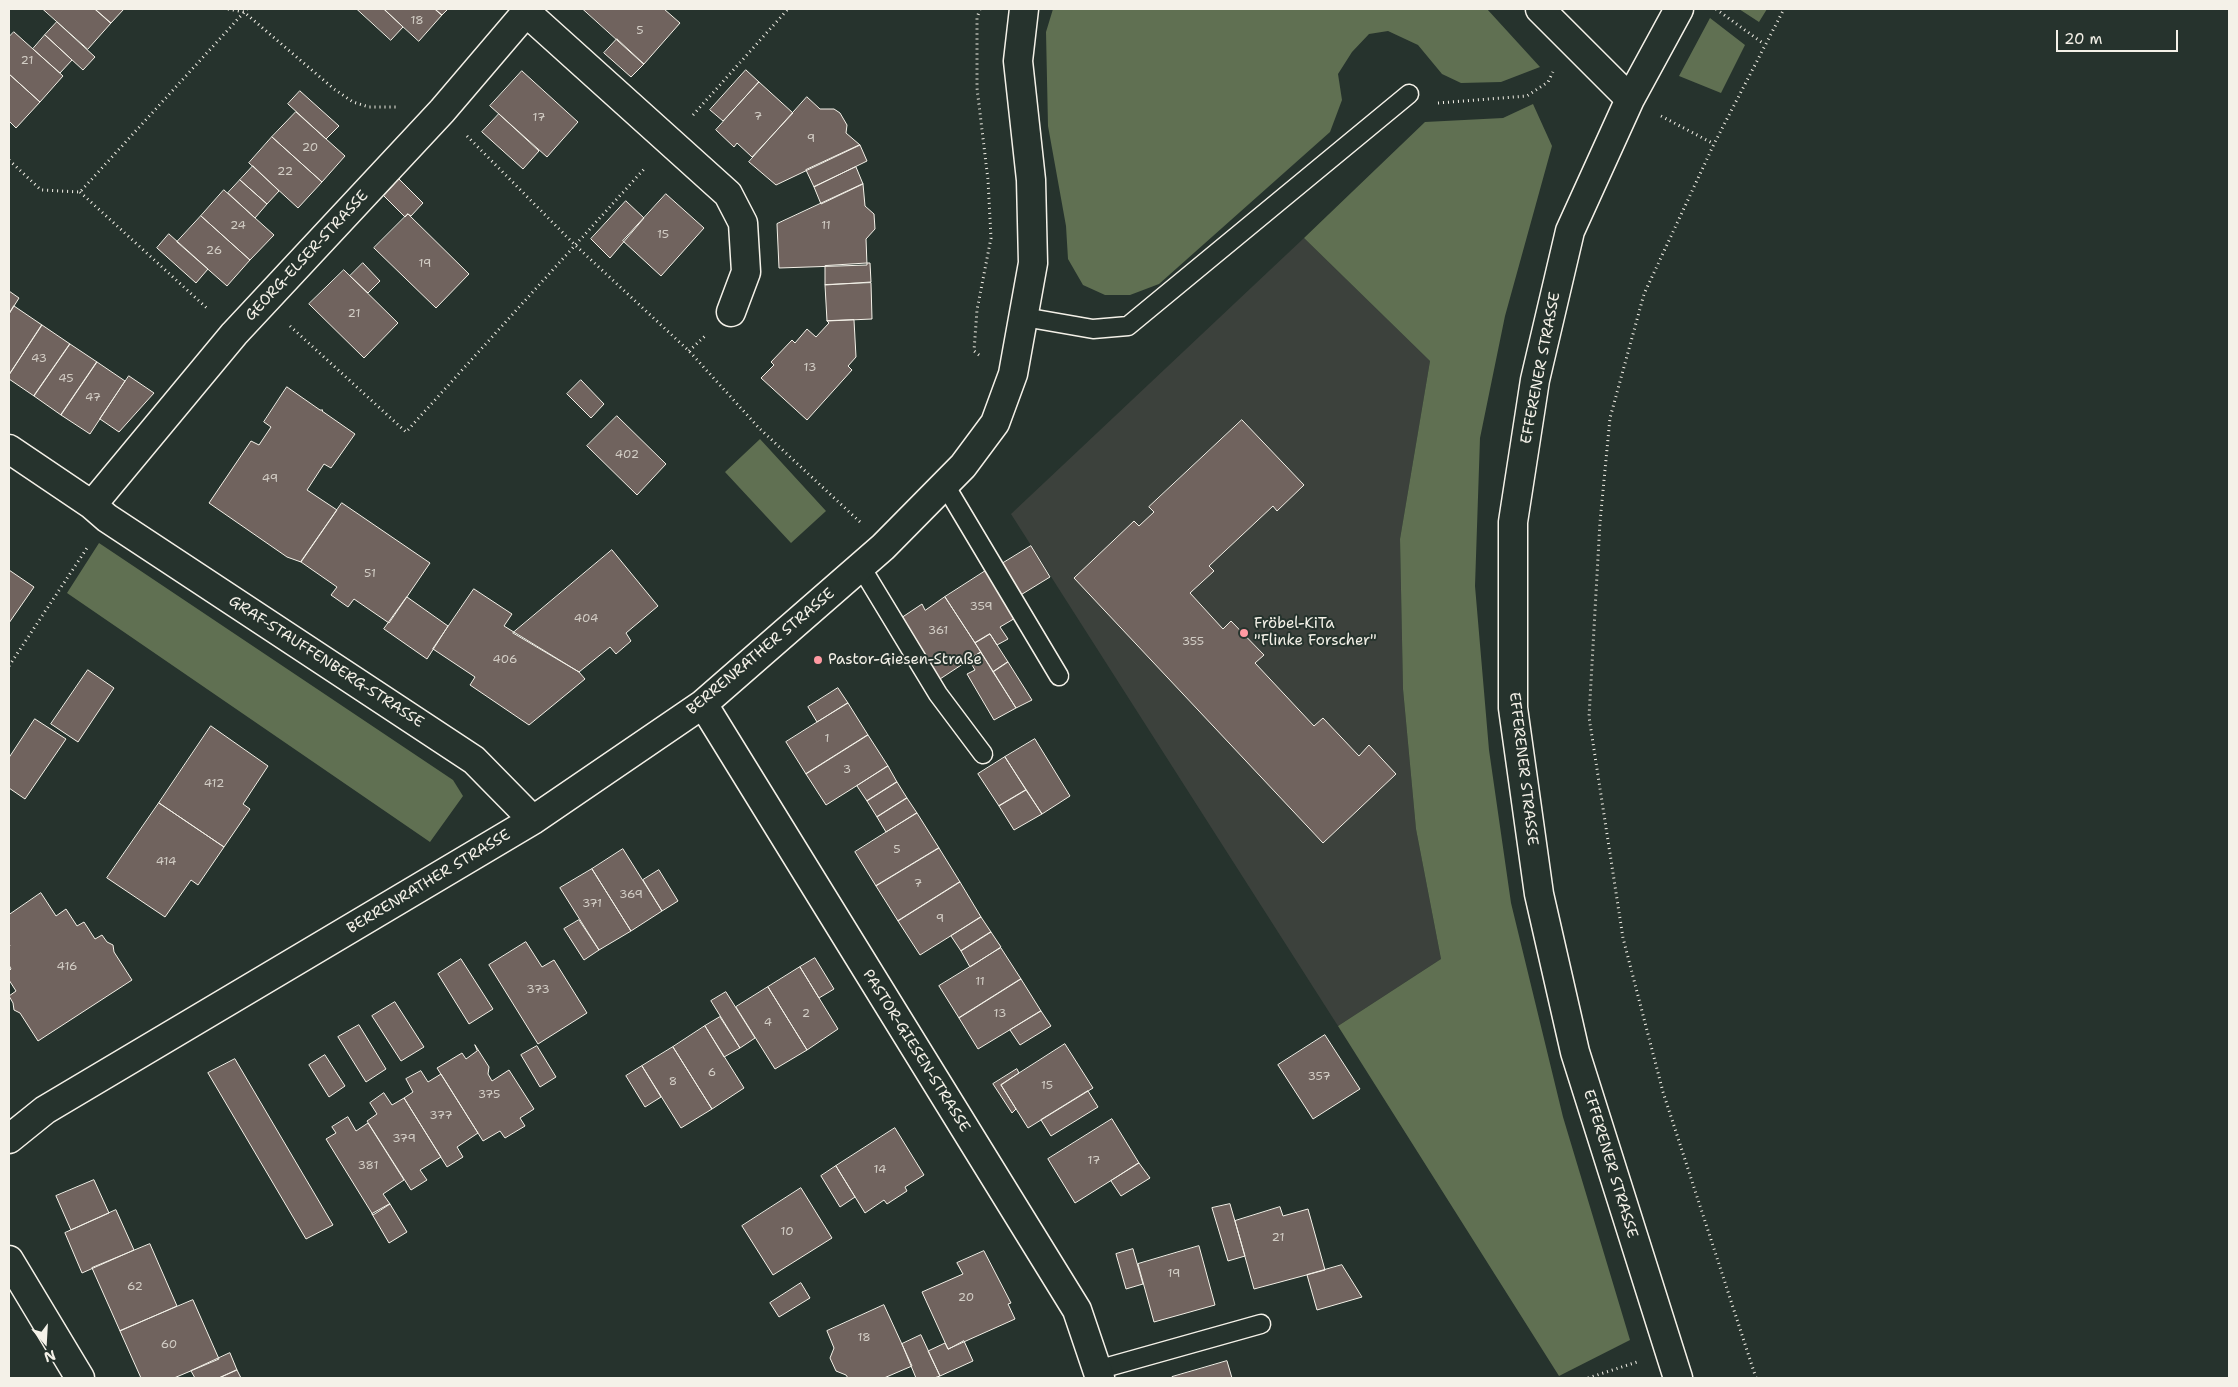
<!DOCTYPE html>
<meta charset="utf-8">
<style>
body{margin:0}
#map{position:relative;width:2238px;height:1387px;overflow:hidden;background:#26332d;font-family:"Shantell Sans",sans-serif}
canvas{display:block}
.frame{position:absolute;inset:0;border:10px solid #f4f1e8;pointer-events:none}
.north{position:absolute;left:20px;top:1317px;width:50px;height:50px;-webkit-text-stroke:4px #26332d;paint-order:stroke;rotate:161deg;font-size:14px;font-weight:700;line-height:20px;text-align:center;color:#f4f1e8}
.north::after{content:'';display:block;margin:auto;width:18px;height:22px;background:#f4f1e8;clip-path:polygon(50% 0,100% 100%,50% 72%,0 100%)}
.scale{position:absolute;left:2056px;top:30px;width:122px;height:22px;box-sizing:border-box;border:2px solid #f4f1e8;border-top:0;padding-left:6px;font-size:15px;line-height:18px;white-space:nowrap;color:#f4f1e8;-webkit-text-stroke:4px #26332d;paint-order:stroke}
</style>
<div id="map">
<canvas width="2238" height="1387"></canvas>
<div class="frame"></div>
<div class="north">N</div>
<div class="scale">20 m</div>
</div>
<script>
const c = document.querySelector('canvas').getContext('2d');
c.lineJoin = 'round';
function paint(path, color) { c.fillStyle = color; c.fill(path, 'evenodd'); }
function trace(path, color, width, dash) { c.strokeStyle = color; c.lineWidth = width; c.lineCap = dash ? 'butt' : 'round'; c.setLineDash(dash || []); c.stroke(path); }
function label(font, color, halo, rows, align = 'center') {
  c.font = font + ' "Shantell Sans",sans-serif'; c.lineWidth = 4; c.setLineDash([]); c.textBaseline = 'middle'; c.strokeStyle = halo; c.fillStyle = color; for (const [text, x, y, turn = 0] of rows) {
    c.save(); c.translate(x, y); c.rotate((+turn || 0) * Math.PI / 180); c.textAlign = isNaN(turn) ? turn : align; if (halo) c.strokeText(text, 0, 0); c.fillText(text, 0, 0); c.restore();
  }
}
paint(new Path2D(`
 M1304,238l126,123 -30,178 3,150 13,140 25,130 -103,67 -327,-512z`), '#3c413c');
paint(new Path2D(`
 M1053,9h434l53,58 -39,15 -40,1 -19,-9 -24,-29 -30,-14 -19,3 -17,18 -14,22 4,26 -12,32 -171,152 -29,11h-25l-22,-10 -15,-26 -2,-33 -18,-100 -2,-94z
 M1739,9h28l-8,13z
 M1710,18l35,27 -24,48 -42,-17z
 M1533,104l19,42 -47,170 -25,122 -5,148 14,164 22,153 52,214 67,223 -71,36 -221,-350 103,-67 -25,-130 -13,-140 -3,-150 30,-178 -126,-123 121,-116 78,-4z
 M760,439l66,72 -35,32 -66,-71z
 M99,543l354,237 10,16 -33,46 -363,-249z`), '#607052');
const building = new Path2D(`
 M43,9h52l16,14 -23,26z
 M95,9h29l-13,14z
 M357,9h27l19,18 -12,13z
 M384,9h51l7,6 -23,26z
 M435,9h13l-6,6z
 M583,9h81l16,14 -36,41z
 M57,22l38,35 -12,13 -38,-35z
 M14,32l49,44 -23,26 -31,-28v-37z
 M45,35l27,25 -12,13 -27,-24z
 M617,39l27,25 -13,13 -27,-24z
 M746,70l13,12 -36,39 -13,-11z
 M522,71l56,51 -31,35 -57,-51z
 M9,74l31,28 -24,26 -7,-7z
 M759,82l34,31 -41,44 -15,-14 -3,4 -18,-17z
 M300,91l39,35 -13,13 -38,-35z
 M807,97l13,12h14l6,4 7,12 -1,8 14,12 -84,40 -27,-23z
 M296,112l49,44 -23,26 -50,-45z
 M499,114l40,37 -16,18 -41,-37z
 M272,137l50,45 -24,26 -49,-45z
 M860,145l7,16 -53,26 -8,-17z
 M253,166l26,25 -12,13 -27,-24z
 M856,167l7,17 -42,20 -7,-17z
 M399,179l24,24 -12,13 -3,-2 -3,3 -21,-21z
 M240,180l27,24 -12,14 -27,-25z
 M863,184l2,22 9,8 1,15 -9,10 1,26 -88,3 -2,-44z
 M224,190l50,45 -24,25 -49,-44z
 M666,194l38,34 -43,48 -38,-35z
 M626,201l18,17 -34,40 -19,-19z
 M408,214l61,60 -33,34 -62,-60z
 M201,216l49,44 -23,26 -50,-44z
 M169,234l39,35 -12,14 -39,-35z
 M363,263l17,18 -12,12 -18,-17z
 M867,263h3l1,19 -46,3v-19z
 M344,270l54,53 -34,35 -55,-54z
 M871,283l1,36 -45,2 -2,-36z
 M9,291l10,7 -10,16z
 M14,306l28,19 -33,50v-61z
 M854,320l2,37 -8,9 4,4 -45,50 -46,-42 13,-13 -3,-3 21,-22 3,3 12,-14 9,8 13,-14 -2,-2z
 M42,325l28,19 -36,52 -25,-17v-4z
 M70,344l27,18 -36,53 -27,-19z
 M97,362l28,19 -35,53 -29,-19z
 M129,376l25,17 -35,39 -19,-13z
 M581,380l23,24 -13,14 -24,-24z
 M287,387l33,23h3l-1,1 33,23 -24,34 -7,-4 -17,26 30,20 -36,52 -14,-5 -78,-54 42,-62 8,4 12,-18 -7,-5z
 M617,416l49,48 -29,31 -50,-49z
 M1242,420l62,65 -27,26 -4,-5 -64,60 5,5 -24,22 33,36 8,-8 33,34 -9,8 59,63 9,-8 36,38 10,-11 27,29 -73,69 -249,-265 60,-57 5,5 15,-14 -5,-5z
 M342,503l88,60 -41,60 -35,-24 -6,8 -17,-12 6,-8 -36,-25z
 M1031,546l19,31 -31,19 -19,-31z
 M612,550l46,56 -32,27 5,8 -15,13 -6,-7 -31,25 -66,-39z
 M9,570l25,17 -25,36z
 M987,570l30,47 -17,10 8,12 -11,6 -7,-11 -15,9 -30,-46z
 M474,589l38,25 -8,12 75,46 6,7 -56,46 -59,-40 5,-8 -42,-28z
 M407,597l41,29 -21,33 -43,-30z
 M945,597l36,55 -41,27 -39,-61 21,-14 3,6z
 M990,634l18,28 -15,10 -18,-29z
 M981,652l35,56 -22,12 -27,-46 8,-4 -6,-10z
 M1008,662l24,38 -16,8 -23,-36z
 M88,670l26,18 -36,54 -27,-18z
 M838,688l10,15 -31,19 -9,-15z
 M848,703l20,32 -62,39 -20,-32z
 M35,719l31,20 -41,60 -16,-11v-30z
 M211,726l57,40 -25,38 7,5 -26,38 -65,-44z
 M868,735l20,31 -62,39 -20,-31z
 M1035,739l35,57 -28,18 -37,-57z
 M1005,757l21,33 -27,16 -21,-32z
 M888,766l9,16 -30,19 -10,-15z
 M897,782l10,16 -30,19 -10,-16z
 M1026,790l16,24 -28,16 -15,-24z
 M907,798l10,15 -31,19 -9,-15z
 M159,803l65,44 -26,38 -7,-5 -26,37 -58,-39z
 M917,813l22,35 -63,38 -21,-34z
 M939,848l21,34 -62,39 -22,-35z
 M623,849l39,62 -31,20 -39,-62z
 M592,869l39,62 -32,19 -39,-62z
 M659,870l19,31 -16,10 -19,-31z
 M960,882l21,35 -61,38 -22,-34z
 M41,893l15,23 10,-7 11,17 7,-4 11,17 7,-4 5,7 6,3 1,7 18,28 -94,61 -18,-28 -6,-3 -1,-7 -4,-7 7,-5 -7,-11v-9l2,-2 -2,-4v-18l1,-1 -1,-3v-28z
 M981,917l10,15 -30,19 -10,-15z
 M579,920l20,30 -15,10 -20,-31z
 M991,932l10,15 -31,20 -9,-16z
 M526,942l16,25 12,-7 33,53 -49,31 -49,-79z
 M1001,948l20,31 -62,39 -20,-32z
 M815,958l19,31 -15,9 -19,-31z
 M461,959l32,50 -24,15 -31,-50z
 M800,967l38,62 -31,21 -39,-63z
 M1021,979l20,32 -63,38 -19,-31z
 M768,987l39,63 -32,19 -39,-62z
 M726,992l29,46 -15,10 -29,-47z
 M395,1002l29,45 -23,14 -29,-45z
 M1041,1011l10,15 -31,19 -10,-15z
 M720,1017l20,31 -16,9 -19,-31z
 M359,1025l27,44 -20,13 -28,-45z
 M705,1026l39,62 -32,21 -39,-62z
 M1325,1035l35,54 -47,30 -35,-54z
 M1065,1044l28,44 -65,40 -27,-43z
 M475,1045l14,22 -1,7 4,7 17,-11 25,39 -14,9 5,8 -20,12 -5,-7 -17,10 -46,-73 25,-15 4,6 11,-8z
 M537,1046l19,31 -16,10 -19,-32z
 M673,1047l39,62 -31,19 -39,-62z
 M325,1055l20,31 -16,11 -20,-32z
 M235,1059l98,166 -27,14 -98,-166z
 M642,1066l19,31 -16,10 -19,-31z
 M1017,1069l2,4 -18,12 15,24 -4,4 -19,-29z
 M421,1071l7,11 13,-8 37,59 -21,14 6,10 -16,10 -43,-69 9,-6 -7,-13z
 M1088,1091l10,16 -47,29 -10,-16z
 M384,1093l8,12 12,-7 37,59 -21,13 7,10 -16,10 -44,-69 10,-7 -7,-11z
 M348,1117l8,14 12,-8 36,57 -21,14 7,10 -17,11 -47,-76 10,-6 -4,-6z
 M1112,1119l27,44 -64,40 -27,-44z
 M895,1128l29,47 -19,12 2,4 -20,13 -3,-4 -19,13 -29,-47z
 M1139,1163l11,15 -29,18 -10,-15z
 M836,1166l19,31 -15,10 -19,-31z
 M94,1180l15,33 -38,17 -15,-34z
 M801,1188l31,50 -59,37 -31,-49z
 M390,1204l17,28 -18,11 -17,-29z
 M1230,1204l15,52 -17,5 -16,-53z
 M1280,1207l3,9 25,-7 17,61 -71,19 -19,-68z
 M116,1210l18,40 -52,23 -17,-40z
 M150,1244l27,62 -57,25 -28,-63z
 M1199,1246l16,59 -61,17 -16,-58z
 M1133,1249l10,35 -17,5 -10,-35z
 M984,1251l27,52 -3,1 7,15 -67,30 -26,-57 41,-18 -6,-11z
 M1342,1265l20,32 -45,13 -10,-35z
 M801,1283l9,15 -31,19 -9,-14z
 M193,1300l26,59 -45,19h-33l-21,-47z
 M884,1305l28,61 -28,12h-36l-2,-3 -10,-4 -6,-13 4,-10 -7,-17z
 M921,1335l19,41 -6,2h-18l-14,-34z
 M964,1341l9,20 -33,15 -12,-25 17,-8 3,6z
 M230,1353l7,17 -18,8h-24l-4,-7z
 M1227,1361l5,17h-60v-1z
 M237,1370l4,8h-22z`);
paint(building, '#70635e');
trace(building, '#f4f1e8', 1);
const service = new Path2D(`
 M1024,317l69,12 35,-3 281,-232
 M945,485l114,191
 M861,567l77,127 45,60
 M1097,1370l164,-46`);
const minor = new Path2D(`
 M526,12l202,182 15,29 3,49 -15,40
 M9,449l83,56 15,13 367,242 59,60
 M92,505l142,-171 208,-223 87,-102
 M703,704l374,606 23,68
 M9,1139l36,-29 488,-290 170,-116 180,-157 80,-81 32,-43 18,-49 20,-111 -2,-83 -13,-119 6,-52
 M9,1260l71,118`);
const tertiary = new Path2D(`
 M1540,9l90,90
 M1678,1378l-103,-326 -36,-158 -26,-186v-186l22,-142 35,-149 60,-132 49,-90`);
trace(service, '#f4f1e8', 21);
trace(minor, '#f4f1e8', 31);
trace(tertiary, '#f4f1e8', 31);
trace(new Path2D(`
 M228,9l16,3 90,77 19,13 16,5h27
 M1716,9l48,35
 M1438,103l89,-7 21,-14 5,-10
 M693,115l95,-106
 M1661,116l53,28
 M467,136l107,108 115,107 70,77 101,94
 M9,160l32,30 39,2 167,-183
 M80,192l129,118
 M290,326l116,106 239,-264
 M689,351l17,-16
 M979,355l-5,-4 3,-41 14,-72 -3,-58 -11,-92v-70l3,-9
 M9,666l78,-118
 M1588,1378l49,-16
 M1756,1378l-93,-286 -40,-154 -34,-221 11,-195 10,-104 34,-124 70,-150 70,-135`), '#f4f1e8', 3, [1, 4]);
trace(service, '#26332d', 18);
trace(minor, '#26332d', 28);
trace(tertiary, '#26332d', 28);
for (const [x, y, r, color] of [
 [1244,633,5,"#ff9aa2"],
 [818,660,5,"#ff9aa2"]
]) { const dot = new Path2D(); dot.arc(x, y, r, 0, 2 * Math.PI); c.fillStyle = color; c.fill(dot); trace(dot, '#26332d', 2); }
label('12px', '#d3cec6', null, [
 ["18",417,21],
 ["5",640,31],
 ["21",27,61],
 ["7",758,117],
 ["17",539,118],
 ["9",811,139],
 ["20",310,148],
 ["22",285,172],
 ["24",238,226],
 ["11",826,226],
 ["15",663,235],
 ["26",214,251],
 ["19",425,264],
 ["21",354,314],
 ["43",39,359],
 ["13",810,368],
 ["45",66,379],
 ["47",93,398],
 ["402",627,455],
 ["49",270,479],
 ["51",370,574],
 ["359",981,607],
 ["404",586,619],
 ["361",938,631],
 ["355",1193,642],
 ["406",505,660],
 ["1",827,739],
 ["3",847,770],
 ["412",214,784],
 ["5",897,850],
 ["414",166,862],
 ["7",918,884],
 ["369",631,895],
 ["371",592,904],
 ["9",940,919],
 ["416",67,967],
 ["11",980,982],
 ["373",538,990],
 ["2",806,1014],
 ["13",1000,1014],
 ["4",768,1023],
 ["6",712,1073],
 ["357",1319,1077],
 ["8",673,1082],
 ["15",1047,1086],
 ["375",489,1095],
 ["377",441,1116],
 ["379",404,1139],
 ["17",1094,1161],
 ["381",368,1166],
 ["14",880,1170],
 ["10",787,1232],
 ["21",1278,1238],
 ["19",1174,1274],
 ["62",135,1287],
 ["20",966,1298],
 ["18",864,1338],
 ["60",169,1345]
]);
label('15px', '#f4f1e8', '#26332d', [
 ["GEORG-ELSER-STRASSE",307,256,-47],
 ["EFFERENER STRASSE",1541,368,-79],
 ["BERRENRATHER STRASSE",761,652,-40],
 ["GRAF-STAUFFENBERG-STRASSE",326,662,33],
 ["EFFERENER STRASSE",1523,769,83],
 ["BERRENRATHER STRASSE",429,882,-31],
 ["PASTOR-GIESEN-STRASSE",916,1051,58],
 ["EFFERENER STRASSE",1610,1164,73]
]);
label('15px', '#f4f1e8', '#26332d', [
 ["Fröbel-KiTa",1254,624],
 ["\"Flinke Forscher\"",1254,641],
 ["Pastor-Giesen-Straße",828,660]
], 'left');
</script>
